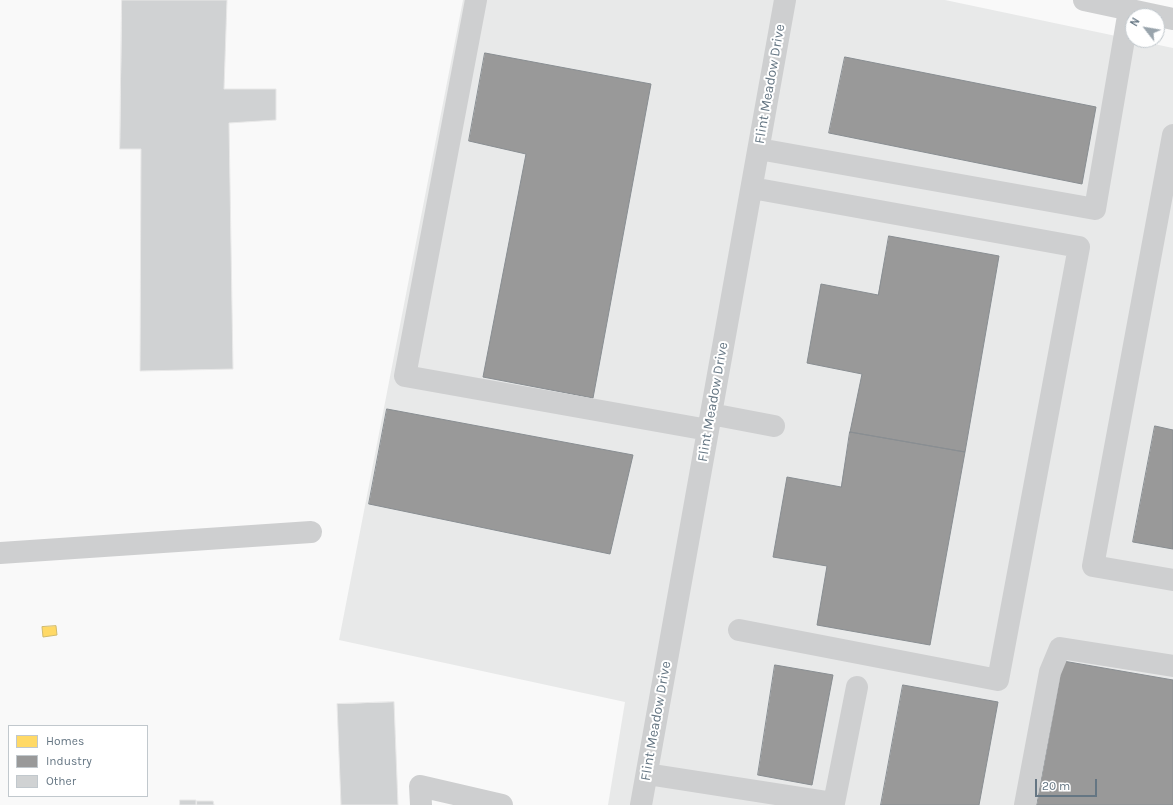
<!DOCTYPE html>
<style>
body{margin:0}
#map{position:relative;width:1173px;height:805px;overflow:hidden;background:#f9f9f9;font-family:Karla,sans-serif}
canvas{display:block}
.legend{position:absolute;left:8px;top:725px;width:140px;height:72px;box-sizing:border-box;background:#fff;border:1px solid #c1c8cd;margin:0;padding:5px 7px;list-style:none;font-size:12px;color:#657683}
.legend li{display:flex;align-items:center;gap:8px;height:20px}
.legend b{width:20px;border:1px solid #c1c8cd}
.north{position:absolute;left:1125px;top:8px;width:40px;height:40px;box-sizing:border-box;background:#fff;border:1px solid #c1c8cd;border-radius:50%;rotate:301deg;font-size:11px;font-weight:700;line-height:16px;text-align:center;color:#657683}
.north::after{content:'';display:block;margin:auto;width:14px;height:18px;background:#99a4ac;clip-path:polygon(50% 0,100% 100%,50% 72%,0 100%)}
.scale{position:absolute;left:1035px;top:779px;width:62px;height:18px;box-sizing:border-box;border:2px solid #657683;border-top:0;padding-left:5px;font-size:12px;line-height:14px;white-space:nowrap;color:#657683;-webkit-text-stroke:3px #fff;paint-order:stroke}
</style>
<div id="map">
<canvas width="1173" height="805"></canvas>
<ul class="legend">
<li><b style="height:11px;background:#ffd966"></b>Homes</li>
<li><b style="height:11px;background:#999"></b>Industry</li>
<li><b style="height:11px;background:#d0d2d3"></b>Other</li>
</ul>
<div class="north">N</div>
<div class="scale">20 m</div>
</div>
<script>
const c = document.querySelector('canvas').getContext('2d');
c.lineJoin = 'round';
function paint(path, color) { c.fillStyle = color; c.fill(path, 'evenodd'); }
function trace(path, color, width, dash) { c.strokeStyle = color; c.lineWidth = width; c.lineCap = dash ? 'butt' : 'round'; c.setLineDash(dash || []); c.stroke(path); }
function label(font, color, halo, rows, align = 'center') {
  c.font = font + ' Karla,sans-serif'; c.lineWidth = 4; c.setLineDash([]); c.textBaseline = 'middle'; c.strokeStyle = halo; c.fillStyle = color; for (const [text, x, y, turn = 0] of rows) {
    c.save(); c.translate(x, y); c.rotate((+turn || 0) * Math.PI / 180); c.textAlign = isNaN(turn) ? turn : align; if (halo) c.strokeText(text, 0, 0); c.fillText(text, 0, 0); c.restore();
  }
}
paint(new Path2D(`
 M463,0h482l228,48v757h-565l17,-103 -286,-62z`), '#e8e9e9');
const homes = new Path2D(`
 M56,626l1,9 -14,2 -1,-10z`);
paint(homes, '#ffd966');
trace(homes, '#d1bb6f', 1);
const industry = new Path2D(`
 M485,53l166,31 -58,314 -110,-21 43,-223 -57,-13z
 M845,57l251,50 -14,77 -253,-51z
 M889,236l110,20 -34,196 -115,-20 12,-58 -55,-11 14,-79 57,11z
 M387,409l246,46 -23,99 -241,-50z
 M1155,426l18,4v119l-40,-7z
 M850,432l115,20 -35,193 -113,-20 10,-59 -54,-9 14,-80 54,10z
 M1063,661l110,19v125h-136z
 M775,665l58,10 -21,110 -54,-10z
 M903,685l95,17 -19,103h-98z`);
paint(industry, '#999');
trace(industry, '#898e92', 1);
const building = new Path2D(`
 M122,0h105l-3,89h52v31l-47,3 4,246 -93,2 1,-222h-21z
 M394,702l4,103h-57l-4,-101z
 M180,800h16v5h-16z
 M197,801h16l1,4h-17z`);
paint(building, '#d0d2d3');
trace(building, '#e8e8e8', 1);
trace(new Path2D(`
 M476,0l-71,376 303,54
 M1084,0l89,19
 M1173,135l-80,431 80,14
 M759,149l336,60 34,-199
 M711,414l63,12
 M0,553l311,-21
 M739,630l259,50 81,-433 -327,-59
 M647,774l187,29 23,-116
 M421,805l-1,-19 82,19
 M641,805l144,-805
 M1025,805l25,-133 10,-24 113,18`), '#cecfd0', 22);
label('14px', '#657683', '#fff', [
 ["Flint Meadow Drive",770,84,-80],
 ["Flint Meadow Drive",713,402,-80],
 ["Flint Meadow Drive",656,721,-80]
]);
</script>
